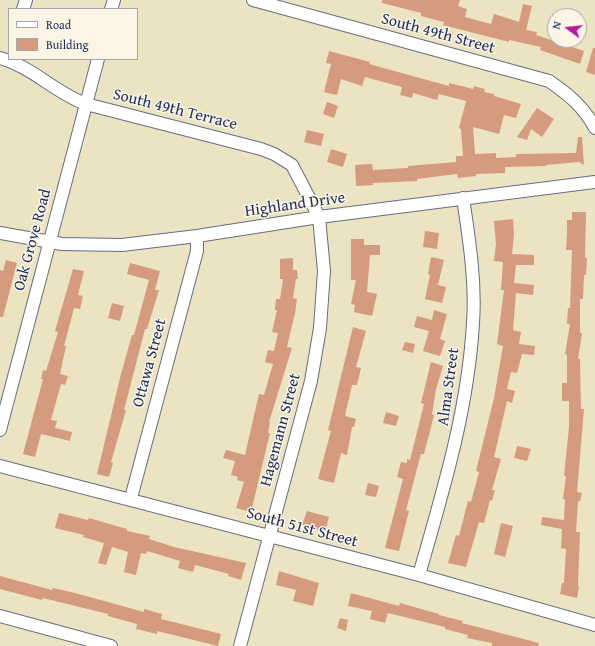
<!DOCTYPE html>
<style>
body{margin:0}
#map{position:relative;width:595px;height:646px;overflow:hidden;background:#ece3c2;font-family:"Gentium Book Plus",serif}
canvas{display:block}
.legend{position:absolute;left:8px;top:8px;width:130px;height:52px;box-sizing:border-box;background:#fcf5e5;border:1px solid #a2a6af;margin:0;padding:5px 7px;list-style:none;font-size:12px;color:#1b2f5e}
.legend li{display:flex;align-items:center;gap:8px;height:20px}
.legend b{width:20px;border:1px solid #a2a6af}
.north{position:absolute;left:547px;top:8px;width:40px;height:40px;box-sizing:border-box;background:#fcf5e5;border:1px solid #a2a6af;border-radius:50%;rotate:285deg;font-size:11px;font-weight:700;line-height:16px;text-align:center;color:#1b2f5e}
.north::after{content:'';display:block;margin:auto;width:14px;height:18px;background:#b5179e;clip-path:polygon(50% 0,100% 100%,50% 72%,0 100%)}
</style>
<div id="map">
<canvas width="595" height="646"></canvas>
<ul class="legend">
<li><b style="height:5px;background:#fff"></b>Road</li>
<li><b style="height:11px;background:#d49b7f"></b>Building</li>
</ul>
<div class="north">N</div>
</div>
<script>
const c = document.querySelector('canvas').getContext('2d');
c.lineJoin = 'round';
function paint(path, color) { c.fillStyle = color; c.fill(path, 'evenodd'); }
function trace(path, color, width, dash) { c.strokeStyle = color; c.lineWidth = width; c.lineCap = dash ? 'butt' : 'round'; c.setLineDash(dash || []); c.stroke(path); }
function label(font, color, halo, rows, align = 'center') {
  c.font = font + ' "Gentium Book Plus",serif'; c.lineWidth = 3; c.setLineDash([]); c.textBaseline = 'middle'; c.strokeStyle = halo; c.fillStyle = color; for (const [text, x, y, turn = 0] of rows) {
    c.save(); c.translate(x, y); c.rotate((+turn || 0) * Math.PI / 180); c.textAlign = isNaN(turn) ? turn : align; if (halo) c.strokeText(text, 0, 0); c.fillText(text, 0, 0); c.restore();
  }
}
paint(new Path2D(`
 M382,0h78l-2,6 9,3 -2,8 26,7 3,-10 25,8 4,-18 9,2 -6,24 11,2 -1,3 48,16 -4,13 -40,-14 1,-3 -32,-7v2l-66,-17 1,-3 -23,-6v-3l-39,-10z
 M593,48h2v27l-9,-3z
 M329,51l41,11 -1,2 80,22v-3l24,6 1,-3 11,3 -1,3 10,2v2l27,8 -5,14 -12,-3 -5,19 -26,-7 2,27 21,-1v5l20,-1v-3l60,-1 2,-16h4l2,28 -5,-3 -33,3v1l-41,1v6l-29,1v2l-18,2 -1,-4 -40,5v2l-44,2v2l-17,1 -1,-21 17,-1 1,6 35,-2v-2l48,-4v-6h7l-2,-27 -2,-1 7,-27 -27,-7 -2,6 -24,-7 -1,5 -12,-3 2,-8 -37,-10 -3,9 -21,-7 -4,16 -13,-3 7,-28 -5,-1z
 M327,102l11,4 -4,12 -11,-4z
 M537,108l17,11 -12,18 -11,-8 -4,11 -10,-3z
 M307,130l17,4 -3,12 -17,-4z
 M331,149l16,5 -4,13 -16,-5z
 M572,212h14l-1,46h2l-1,17h-2l-1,24h-3v34h2l-4,26h2l1,50h3l-7,83 5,1 -2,8h-2l-2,31h4l-2,54 1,1 -2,11 -17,-4 2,-11h2l2,-34 -5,-1 1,-19 -21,-4 1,-8 22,3 1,-21h-2l3,-23h-2l5,-49v-26h-7v-18h5v-28l-2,-1 5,-30h-3l1,-16h2l2,-58h-6l1,-17v-13h5z
 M513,219l1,15 -2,20 22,1v10h-18l-2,18 20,2 -1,10 -17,-2 -3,37 8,2 -2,12 16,2 -1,9 -12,-1 -5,19 -6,-1 -4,17 8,2 -3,12 -5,-2 -13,56 7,2 -9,31h3l-3,11 -2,-1 -6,23 -5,-1 -13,45 -18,-4 8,-28 3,1 9,-35 3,1 8,-30 -3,-1 18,-73 9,-52 -6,-2 7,-54h-3l2,-28 -9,-1 2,-17 -2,-23z
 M425,231l14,2 -2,16 -14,-2z
 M351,239h13v6h16v10h-10l-3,37 10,2 -5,22 -18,-4 1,-7 -4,-1 5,-24h-5z
 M431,257l13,3 -6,25 8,2 -4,16 -17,-4 5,-24 -2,-1z
 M293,258v12h4l1,9h-2l-3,19 4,1 -2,14 -8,34 5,1 -23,74h1l-2,11h2l-19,79 -15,-4 8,-26 -7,-2 1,-3 -7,-2 4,-14 -12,-3 3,-8 19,5 14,-61 5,1 9,-31 -8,-2 3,-12 6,1 4,-18 -6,-1 5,-22h-2l1,-11h4l3,-20h-3v-20z
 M6,260l11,3 -14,54h-3v-47l3,1z
 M130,263l30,8 -5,19h4l-12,39h-2l-21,81h2l-4,14 -11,38 2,1 -4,14 -12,-3 24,-100 11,-39h2l15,-55 -22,-6z
 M73,269l11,2 -6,24 5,1 -3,13 -6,-1 -10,38h2l-6,28 8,2 -3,9 -4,-1 -10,36 6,1 -2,7 17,4 -2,9 -29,-7 -6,23 -12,-3 20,-75h-2l2,-9 3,1 12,-39 -3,-1z
 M112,303l12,3 -4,15 -12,-3z
 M434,310l13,4 -7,25 5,2 -5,15 -17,-5 6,-20 -15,-4 3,-11 15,4z
 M353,327l13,4 -10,36 5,1 -4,17h-5l-7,31 11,3 -2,8h-2l-5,28 -6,-2 -7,30 -16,-4 13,-48 -3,-1z
 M405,342l10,2 -2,9 -11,-3z
 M431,362l12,4 -7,23 -4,25 2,1 -4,16 -6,23h-3l-15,56 3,1 -10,40 -14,-3 18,-69 -6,-2 4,-15 6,1v-4l3,1 14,-56 -3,-1z
 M386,412l13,4 -3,10 -13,-3z
 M517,446l14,3 -4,12 -13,-3z
 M368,483l11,3 -3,11 -11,-2z
 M307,511l22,6 -4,15 -23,-7z
 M59,513l29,7 1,-2 38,11v2l23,5 -1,3 25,8 72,16 -5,17 -13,-4 1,-2 -34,-9 -2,7 -15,-4 2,-7 -33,-10 -1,3 -5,-1 -5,22 -12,-3 4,-20 -16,-5 -6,18 -8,-2 6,-20 -21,-6 1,-2 -29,-7z
 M501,523l12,3 -8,31 -11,-3z
 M279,571l40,12 -6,23 -20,-5 3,-11 -20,-5z
 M0,576l52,14 1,-2 22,5 69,19v-3l18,5 -1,5 60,15 -3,12 -61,-15v3l-21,-5 1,-5 -29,-8v-2l-65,-16 -1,2 -42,-11z
 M351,593l48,13 1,-3 39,11v1l24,6 -1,2 77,20 -1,3h-46v-3l-25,-5 1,-3 -23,-6v-2l-57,-14 -3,10 -15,-4 2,-8 -24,-5z
 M340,618l8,2 -2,11 -9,-3z`), '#d49b7f');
const street = new Path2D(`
 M253,0l296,81c19,13 35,26 46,47
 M23,9l3,-9
 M111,9l3,-9
 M0,58c33,9 55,35 86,46l175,45 13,5 18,11 27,52 5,54 -4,57 -9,53 -71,265
 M0,233l62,11 60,1 75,-9 122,-19 276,-35
 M0,430l98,-371
 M0,466l419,109 176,50
 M131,498l66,-247v-15
 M419,575c24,-84 49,-165 54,-252 3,-42 -4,-84 -10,-125
 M0,616l111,30`);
trace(street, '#646e81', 14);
trace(street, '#fff', 12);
label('16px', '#1b2f5e', '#fcf5e5', [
 ["South 49th Street",438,34,15],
 ["South 49th Terrace",175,110,14],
 ["Highland Drive",295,205,-8],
 ["Oak Grove Road",33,240,-75],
 ["Ottawa Street",150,363,-75],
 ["Alma Street",449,387,-82],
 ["Hagemann Street",281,430,-75],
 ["South 51st Street",302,528,15]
]);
</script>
